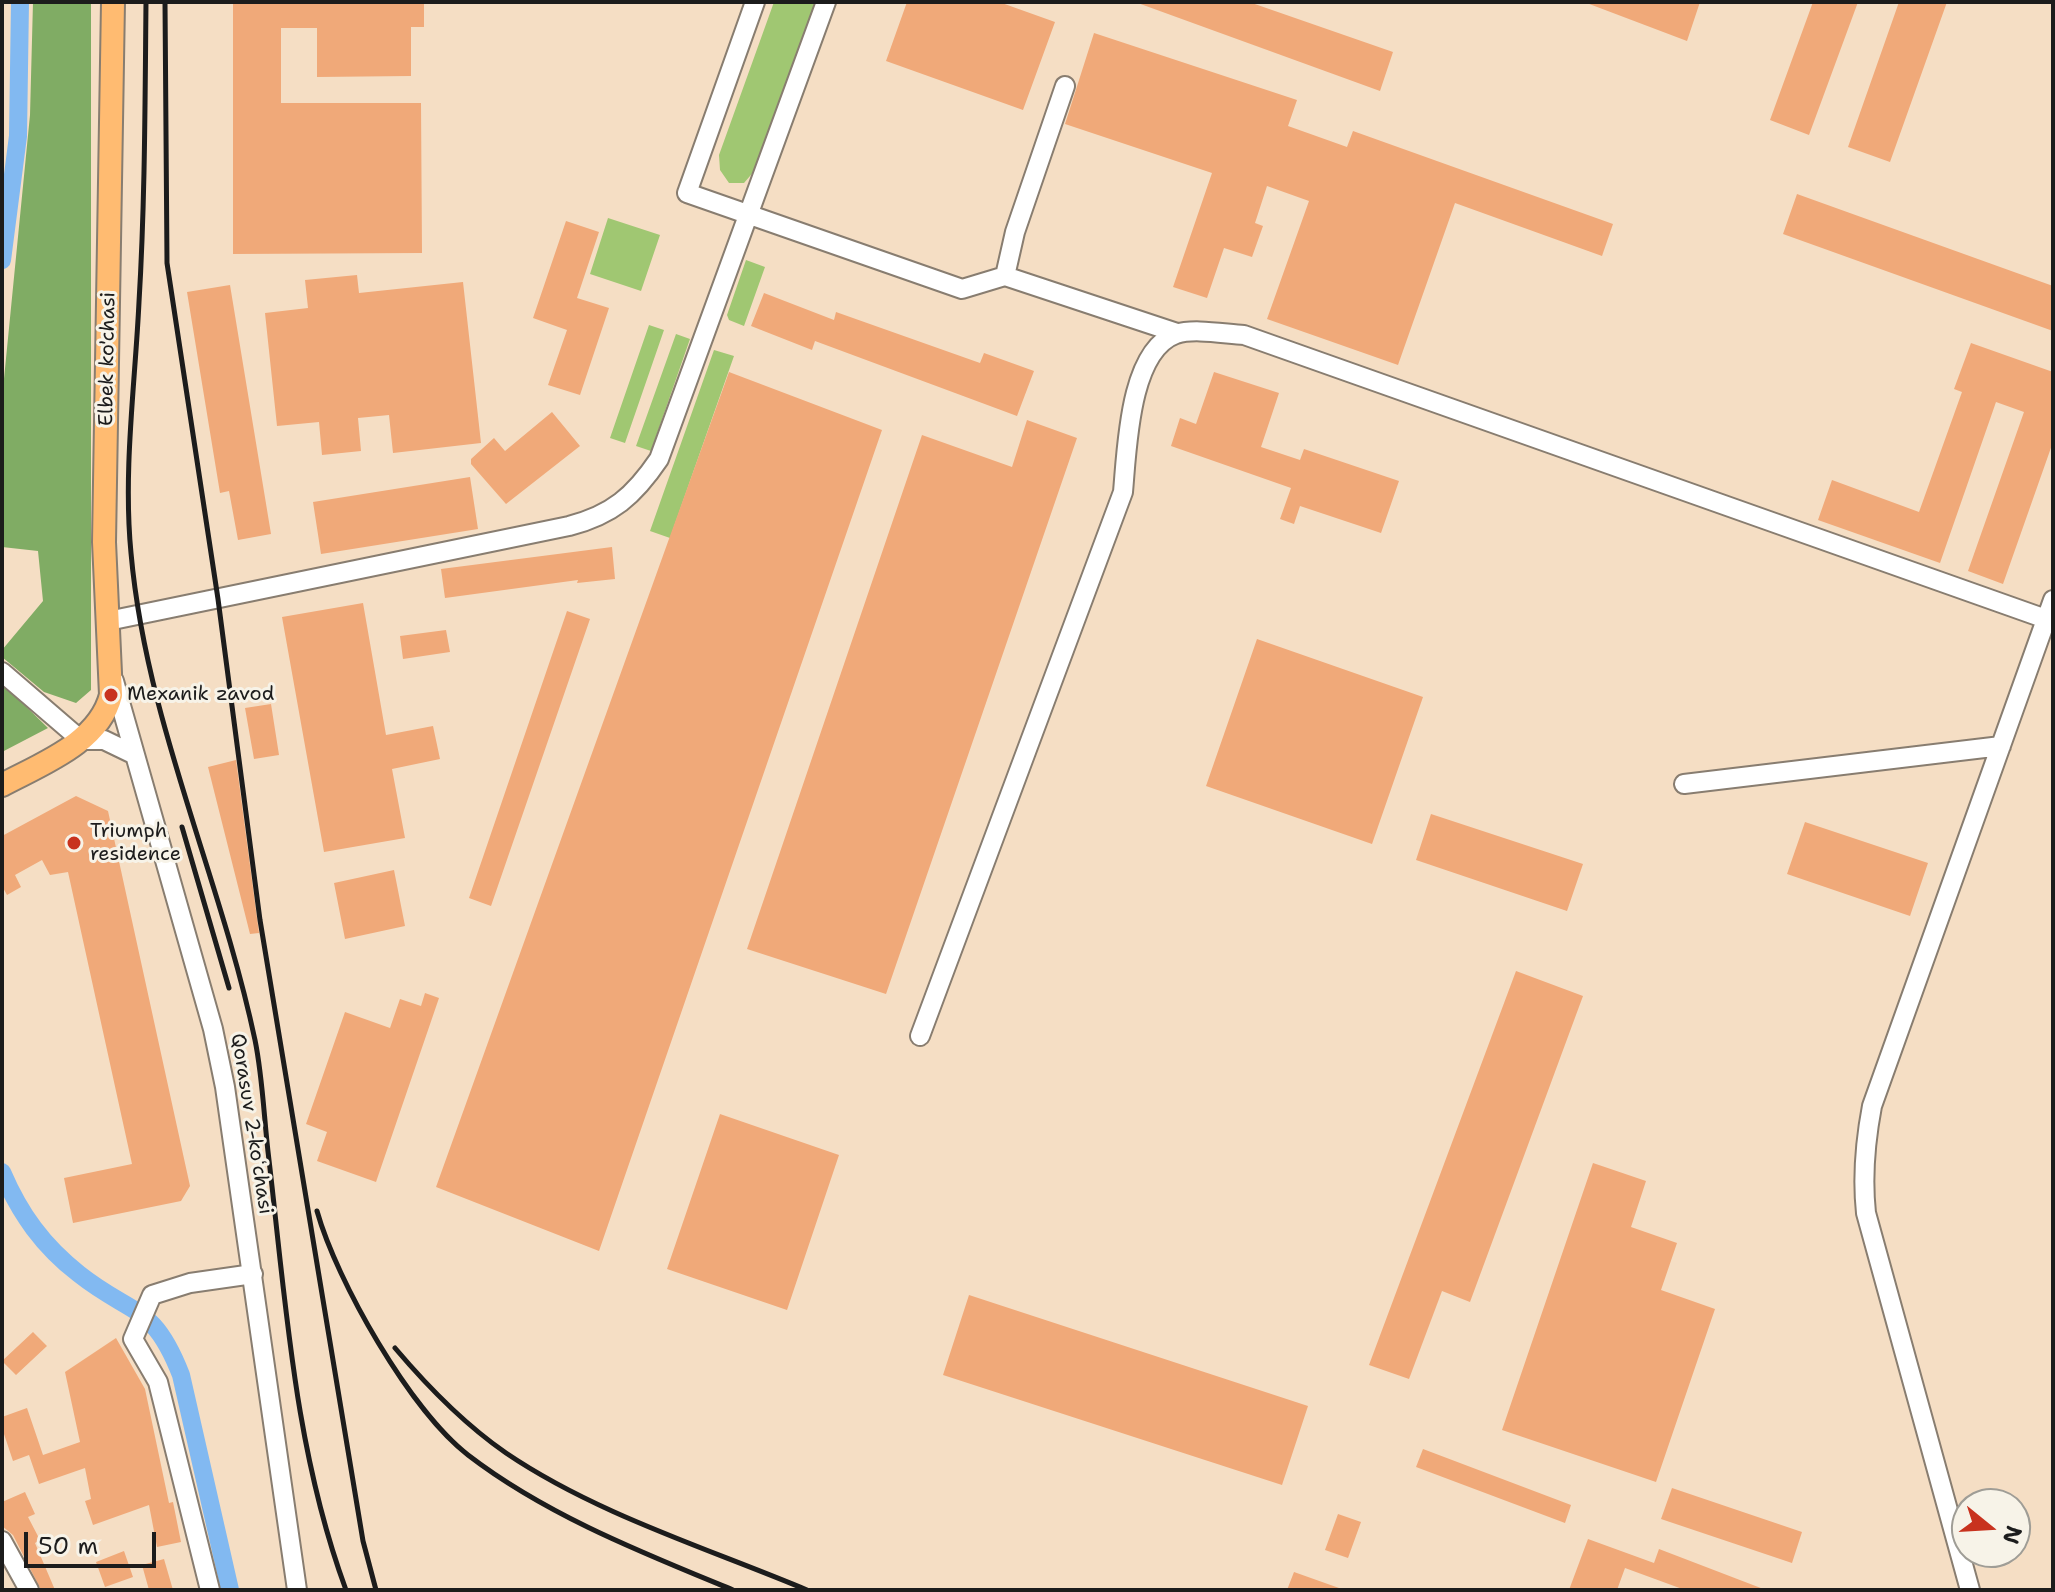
<!DOCTYPE html>
<meta charset="utf-8">
<style>
body{margin:0}
#map{position:relative;width:2055px;height:1592px;overflow:hidden;background:#f5dec4;font-family:"Shantell Sans",sans-serif}
canvas{display:block}
.frame{position:absolute;inset:0;border:4px solid #1c1c1c;pointer-events:none}
.north{position:absolute;left:1951px;top:1488px;width:80px;height:80px;box-sizing:border-box;background:#f7f3e8;border:2px solid #9f9d96;border-radius:50%;rotate:108deg;font-size:22px;font-weight:700;line-height:32px;text-align:center;color:#1c1c1c}
.north::after{content:'';display:block;margin:auto;width:28px;height:36px;background:#c8321e;clip-path:polygon(50% 0,100% 100%,50% 72%,0 100%)}
.scale{position:absolute;left:24px;top:1532px;width:132px;height:36px;box-sizing:border-box;border:4px solid #1c1c1c;border-top:0;padding-left:10px;font-size:24px;line-height:28px;white-space:nowrap;color:#1c1c1c;-webkit-text-stroke:6px #f7f3e8;paint-order:stroke}
</style>
<div id="map">
<canvas width="2055" height="1592"></canvas>
<div class="frame"></div>
<div class="north">N</div>
<div class="scale">50 m</div>
</div>
<script>
const c = document.querySelector('canvas').getContext('2d');
c.lineJoin = 'round';
function paint(path, color) { c.fillStyle = color; c.fill(path, 'evenodd'); }
function trace(path, color, width, dash) { c.strokeStyle = color; c.lineWidth = width; c.lineCap = dash ? 'butt' : 'round'; c.setLineDash(dash || []); c.stroke(path); }
function label(font, color, halo, rows, align = 'center') {
  c.font = font + ' "Shantell Sans",sans-serif'; c.lineWidth = 6; c.setLineDash([]); c.textBaseline = 'middle'; c.strokeStyle = halo; c.fillStyle = color; for (const [text, x, y, turn = 0] of rows) {
    c.save(); c.translate(x, y); c.rotate((+turn || 0) * Math.PI / 180); c.textAlign = isNaN(turn) ? turn : align; if (halo) c.strokeText(text, 0, 0); c.fillText(text, 0, 0); c.restore();
  }
}
paint(new Path2D(`
 M774,2h43l-61,167 -12,14h-15l-9,-13 -1,-15z
 M608,218l52,17 -19,56 -51,-17z
 M746,260l19,7 -21,59 -15,-6 -2,-5z
 M649,325l15,5 -39,113 -15,-5z
 M676,334l14,5 -39,112 -15,-5z
 M714,350l20,6 -64,182 -20,-7z`), '#a0c772');
paint(new Path2D(`
 M33,2h58v688l-15,13 -32,-11 -42,-35v-7l41,-49 -5,-50 -36,-4v-148l28,-284z
 M2,683l46,45 -46,24z`), '#80ac64');
trace(new Path2D(`
 M2,260l16,-124 2,-134
 M2,1172c18,42 41,74 77,102 53,42 74,29 102,101l49,215`), '#82b9f1', 18);
paint(new Path2D(`
 M233,2h191v25h-13v49l-94,1v-49h-36v75h140l1,150 -189,1z
 M907,2h92l56,20 -32,88 -137,-49z
 M1135,2h114l144,50 -13,39z
 M1584,2h116l-13,39z
 M1813,2h45l-49,133 -39,-15z
 M1899,2h48l-57,160 -42,-15z
 M1094,33l203,67 -9,26 59,21 6,-16 260,93 -11,32 -147,-53 -57,162 -131,-46 42,-118 -42,-15 -12,37 8,3 -11,31 -28,-9 -17,50 -34,-11 39,-114 -147,-49z
 M1797,194l256,92v45l-270,-97z
 M566,221l33,11 -22,66 32,10 -29,87 -32,-10 19,-55 -34,-12z
 M357,275l2,18 104,-11 18,161 -88,10 -4,-38 -31,3 3,33 -39,4 -3,-33 -42,4 -12,-113 43,-5 -3,-28z
 M230,285l41,249 -33,6 -9,-49 -9,2 -33,-201z
 M764,293l70,27 2,-8 144,51 4,-10 50,18 -17,45 -202,-75 -3,9 -61,-24z
 M1971,343l82,29v70l-50,142 -35,-13 56,-159 -28,-10 -56,161 -122,-43 14,-40 87,32 43,-120 -8,-3z
 M729,372l153,58 -283,821 -163,-64z
 M1214,372l65,21 -18,54 39,13 4,-11 95,32 -18,52 -81,-27 -6,18 -14,-5 11,-31 -120,-42 9,-28 16,6z
 M552,412l28,34 -74,58 -35,-40v-5l23,-21 11,13z
 M1027,420l50,18 -191,556 -139,-45 175,-514 90,32z
 M470,477l8,52 -157,25 -8,-52z
 M612,547l3,32 -38,4 1,-3 -133,18 -4,-29z
 M363,603l23,132 47,-9 7,33 -48,10 13,69 -81,14 -42,-235z
 M567,611l23,8 -99,287 -22,-8z
 M446,630l4,22 -47,7 -3,-23z
 M1257,639l166,58 -51,147 -166,-58z
 M271,704l8,51 -25,4 -9,-51z
 M236,760l23,173 -9,1 -42,-167z
 M76,796l32,15 82,375 -9,15 -108,22 -9,-45 68,-14 -64,-292 -18,3 -8,-15 -27,15 6,12 -14,8 -5,-9v-50z
 M1431,814l152,50 -16,47 -151,-51z
 M1805,822l123,41 -18,53 -123,-42z
 M394,870l11,56 -60,13 -11,-56z
 M1516,971l67,25 -113,306 -28,-11 -33,88 -40,-14z
 M425,993l14,5 -63,184 -59,-21 10,-29 -21,-8 39,-112 45,16 10,-29 21,7z
 M720,1114l119,41 -52,155 -120,-41z
 M1593,1163l53,18 -15,46 46,16 -16,47 54,19 -59,173 -154,-52z
 M969,1295l339,111 -26,79 -339,-110z
 M33,1332l14,14 -31,29 -14,-14z
 M116,1338l29,51 24,114 4,-1 8,40 -24,5 -8,-42 -56,20 -8,-24 6,-2 -6,-31 -46,16 -10,-29 -16,6 -11,-33v-11l25,-9 16,47 37,-13 -15,-70z
 M1423,1449l148,56 -6,18 -149,-56z
 M1672,1488l130,44 -10,31 -131,-44z
 M25,1492l10,22 -7,3 12,23 -5,3 20,47h-14l-28,-55 -11,-9v-24z
 M1338,1514l23,8 -13,36 -23,-8z
 M1588,1539l66,24 5,-14 107,41h-81l-60,-22 -8,22h-48z
 M124,1551l9,26 -28,10 -9,-25z
 M164,1559l9,31h-24l-7,-25z
 M1294,1572l45,16v2h-52z`), '#f0a979');
const minor = new Path2D(`
 M755,2l-68,191 275,96 43,-13
 M1065,86l-50,146 -10,44 172,57
 M108,621l461,-95c43,-11 65,-30 90,-67l167,-457
 M2,672l79,68h23l29,14
 M114,681l99,348 12,58 72,503
 M1684,784l317,-38
 M920,1036l203,-544c4,-43 6,-141 53,-158 18,-6 49,0 68,1l802,284
 M2,1541l27,49
 M210,1590l-52,-208 -25,-43 19,-44 38,-12 63,-9
 M1970,1590l-104,-377c-4,-37 -1,-70 6,-107l181,-506`);
const major = new Path2D(`
 M2,785c39,-21 97,-42 109,-90l-7,-153 9,-540`);
trace(minor, '#887d70', 22);
trace(major, '#887d70', 26);
trace(minor, '#fff', 18);
trace(major, '#ffbb71', 22);
trace(new Path2D(`
 M146,2c-1,100 -1,200 -7,300 -4,83 -16,169 -8,251 15,169 89,322 124,487 8,39 9,81 14,120 17,145 26,292 77,430
 M165,2l2,261 51,336 42,321 103,621 13,49
 M182,827l47,161
 M317,1211c20,71 93,199 151,244 78,60 175,98 265,135
 M395,1348c33,39 69,76 111,105 90,61 201,95 301,137`), '#1c1c1c', 5);
for (const [x, y, r, color] of [
 [111,695,8,"#c8321e"],
 [74,843,8,"#c8321e"]
]) { const dot = new Path2D(); dot.arc(x, y, r, 0, 2 * Math.PI); c.fillStyle = color; c.fill(dot); trace(dot, '#f7f3e8', 3); }
label('20px', '#1c1c1c', '#f7f3e8', [
 ["Elbek ko'chasi",108,359,-89],
 ["Qorasuv 2-koʻchasi",251,1124,81]
]);
label('20px', '#1c1c1c', '#f7f3e8', [
 ["Mexanik zavod",127,695],
 ["Triumph",90,832],
 ["residence",90,855]
], 'left');
</script>
